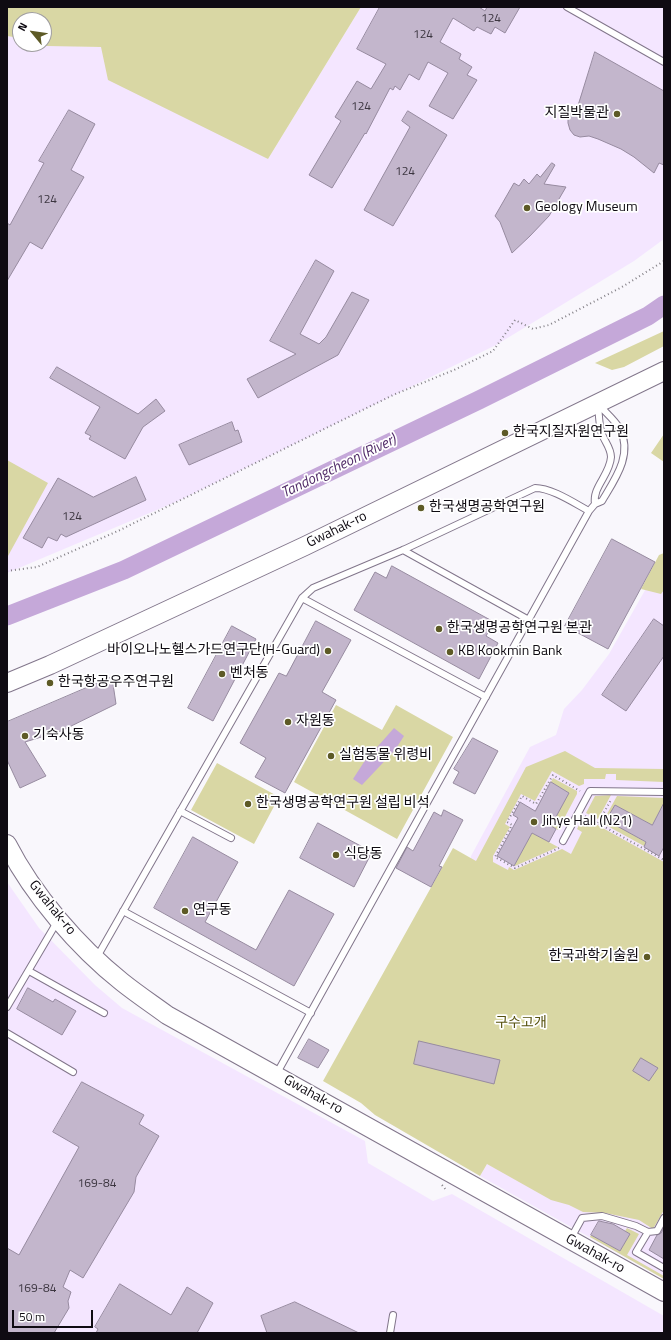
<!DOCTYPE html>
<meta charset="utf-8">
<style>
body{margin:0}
#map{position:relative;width:671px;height:1340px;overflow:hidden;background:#f9f7fc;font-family:"Titillium Web",sans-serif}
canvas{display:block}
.frame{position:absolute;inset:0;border:8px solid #0f0b12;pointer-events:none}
.north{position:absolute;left:12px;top:12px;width:40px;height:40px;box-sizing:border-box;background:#fff;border:1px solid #9f9da0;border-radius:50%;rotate:299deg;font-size:11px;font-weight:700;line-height:16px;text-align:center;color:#0f0b12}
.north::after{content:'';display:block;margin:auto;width:14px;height:18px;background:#5d5a26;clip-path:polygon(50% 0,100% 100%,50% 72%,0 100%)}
.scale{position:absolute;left:12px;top:1310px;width:81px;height:18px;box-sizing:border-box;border:2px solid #0f0b12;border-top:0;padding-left:5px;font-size:12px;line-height:14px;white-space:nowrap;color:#0f0b12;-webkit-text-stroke:3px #fff;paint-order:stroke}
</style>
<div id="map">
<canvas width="671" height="1340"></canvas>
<div class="frame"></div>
<div class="north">N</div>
<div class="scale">50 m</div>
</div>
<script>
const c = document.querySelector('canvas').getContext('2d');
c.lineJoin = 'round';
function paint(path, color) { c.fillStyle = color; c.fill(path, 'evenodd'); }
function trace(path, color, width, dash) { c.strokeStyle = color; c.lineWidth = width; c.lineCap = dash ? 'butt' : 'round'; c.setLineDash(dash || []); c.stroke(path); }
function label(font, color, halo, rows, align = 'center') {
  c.font = font + ' "Titillium Web","Noto Sans KR",sans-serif'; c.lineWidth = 3.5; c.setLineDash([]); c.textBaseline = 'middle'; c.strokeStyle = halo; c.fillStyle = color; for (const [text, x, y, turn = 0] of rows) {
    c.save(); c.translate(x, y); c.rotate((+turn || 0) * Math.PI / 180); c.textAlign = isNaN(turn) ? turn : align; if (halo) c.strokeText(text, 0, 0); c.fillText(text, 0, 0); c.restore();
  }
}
paint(new Path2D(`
 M361,7h303v232l-30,22 -138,84 -318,156 -171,72v-537l13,2v6l81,3 167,112z
 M657,569l7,3v707l-184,-103 7,-12 -20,-283 4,-25 59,-109 26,-12 8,-26 18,-19 27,-36z
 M7,882l32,46 56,57 27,23 243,133 3,22 65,38 19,-7 212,122v17h-657z`), '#f4e6ff');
paint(new Path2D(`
 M7,7h354l-93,152 -160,-79 -7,-33 -54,-1 -7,-2h4v-24h-24v18l-13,-2z
 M664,331v15l-40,21 -12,3 -17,-7z
 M664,434v28l-13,-9z
 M7,460l41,23 -40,73 -1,-1z
 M664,553v37l-3,4 -20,-5 18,-34z
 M336,705l46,25 14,-25 57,32 -56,102 -103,-57z
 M565,751l30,17 69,1v13l-48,-2v-6h-10l-1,5h-21v5l-5,2 -27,-15 -17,30 -14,-7 -16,30 5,3 -17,29v6l15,8 1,-3 5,3 48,-21 9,5 11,-22 -5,-3 6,-12 81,45v348l-11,19 -14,-9 -34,-7 -22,-1 -14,-7 -18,-5 -64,-36 -7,12 -105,-61 -14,-12 -38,-22 130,-233 23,13 50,-94z
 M217,763l62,34 -25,47 -63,-34z
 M553,778l24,13v3l-19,36 -7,-4 18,-33 -18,-11z
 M611,795l-13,24 -12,-6 9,-17z
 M617,796l47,2v5l-12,22 -37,-20 -8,15 40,23 -3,3 -42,-23z
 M532,833l26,14 -43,19h-1z
 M627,1228l12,6 -12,21 37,21v3l-74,-42 1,-2 29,16 10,-17 -5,-3z`), '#d9d7a4');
paint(new Path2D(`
 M394,728l10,8 -9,14 -33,35 -9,-6 11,-17z`), '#c5a8d9');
trace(new Path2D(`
 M7,616l117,-46 355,-170 169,-84 16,-11`), '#c5a8d9', 19);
const building = new Path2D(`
 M380,7h99l6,4 2,-4h33l-15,26 -10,-6 -4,7 -14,-7 -3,4 -21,-13 -13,24 21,12 -2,5 13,8 -5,8 10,5 -24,39 -24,-13 19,-33 -20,-11 -9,18 -10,-6 -9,16 -5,-4 -2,4 -3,-2 -24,46 -1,-1 -33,55 -23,-13 32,-54 -6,-4 22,-36 14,8 15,-25 -29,-15z
 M595,52l69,39v74l-5,-2 -5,10 -20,-16 -13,-8 -23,-10 -9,-3 -9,1 -6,-2 -4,-5 -2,-7v-6l4,-6 5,-3z
 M69,110l26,14 -24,46 13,7 -42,72 -12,-7 -23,39v-58l3,2 34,-62 -5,-2z
 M408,111l39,24 -54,91 -29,-16 46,-83 -8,-6z
 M552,163l3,2 -11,19 22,3 -17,29 -19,20 -18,17 -12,-31 -5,-6 19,-33 5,3 5,-7 5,5 8,-10 3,3z
 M316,260l18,11 -34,63 19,10 7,-7 26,-45 17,8 -31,55 -80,43 -11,-19 49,-25 -26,-13z
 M57,367l81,47 18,-15 9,12 -22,16 -18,32 -36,-20 2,-3 -6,-3 15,-26 -50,-29z
 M232,422l3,9 3,-1 4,12 -53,23 -10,-20z
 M136,477l10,23 -80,37 -5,-3 -4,7 -9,-4 -6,11 -19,-10 35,-60 35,19z
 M612,539l43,23 -47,87 -43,-23z
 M392,566l102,56 -8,14 12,7 -19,36 -125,-69 21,-38 11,6z
 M654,619l10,7v30l-38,55 -24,-16z
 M316,621l35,19 -29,52 14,8 -51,93 -30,-16 11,-19 -26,-15 39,-70 7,3z
 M232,626l24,13 -43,82 -25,-13z
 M112,677l4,27 -55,27 -36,11 21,34 -26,12 -13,-28v-38z
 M473,738l25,13 -23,43 -22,-11 6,-11 -5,-3z
 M551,782l18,11 -18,33 5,3 -7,13 -17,-9 -18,33 -17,-10 21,-38 -5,-3 7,-13 15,9z
 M664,803v44l-5,9 -15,-9 2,-5 -40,-22 9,-15 37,20z
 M444,810l19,10 -24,46 3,1 -11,20 -35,-19 11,-21 6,4 21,-39 7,4z
 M318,823l54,29 -18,35 -54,-29z
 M193,837l45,25 -33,60 51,28 33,-60 45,24 -40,72 -140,-78z
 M28,988l25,14 2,-3 21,12 -14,24 -45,-26z
 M309,1039l20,11 -11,18 -20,-10z
 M419,1041l81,19 -6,24 -80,-20z
 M641,1058l17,10 -9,13 -16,-10z
 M82,1082l62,33 -5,9 20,12 -23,41 -2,15 -51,86 -13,-8 -7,17 8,5 -3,9 1,7 -15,25h-44l-3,-2v-83l12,7 60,-108 -26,-15z
 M599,1221l14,3 17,10 -10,17 -29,-16z
 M664,1227v32l-15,-9 8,-15 4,-2z
 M120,1284l51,31 16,-28 26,16 -16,30h-101l2,-4 -3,-2z
 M295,1302l64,31h-92l-6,-17z`);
paint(building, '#c3b6cc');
trace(building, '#978ba0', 1);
const lane = new Path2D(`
 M567,7l97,55
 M595,504c-3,-17 15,-29 16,-47 0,-10 -8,-17 -10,-26 -2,-8 -2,-17 -3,-25
 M403,550l126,70
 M302,598l184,99
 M180,811l51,27
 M563,841l27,-50 74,1
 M123,911l188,102
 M97,957l205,-359 11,-10 90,-38 132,-62c17,0 39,15 54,23
 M29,971l75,42
 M7,1007l50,-85
 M7,1033l66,39
 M277,1073l312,-562 6,-7 7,-3c13,-22 31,-46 18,-72 -5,-9 -15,-17 -21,-24
 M648,1232l9,-1 7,-13
 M571,1238l11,-20 20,-2 34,10 12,6 -12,20 28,16
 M390,1333l3,-18`);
const secondary = new Path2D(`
 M7,683l43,-18 255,-119 359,-175
 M7,844c26,51 71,103 115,138 15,12 30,22 45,33l497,277`);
trace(lane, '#82768b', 8);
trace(secondary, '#82768b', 20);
trace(new Path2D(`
 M7,571l30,-4 83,-37 273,-135 61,-25 39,-19 22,-31 18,9 16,-4 73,-38 42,-26
 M585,816l79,44
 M598,823l13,-23
 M559,848l-44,20 -20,-11 17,-32 -5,-3 15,-26 14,8 17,-29 27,16
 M442,1185l5,6`), '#848187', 2, [1, 3]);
trace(lane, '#fff', 6);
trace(secondary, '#fff', 18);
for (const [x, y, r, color] of [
 [617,114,4,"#5d5a26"],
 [527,208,4,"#5d5a26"],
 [505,433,4,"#5d5a26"],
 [421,508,4,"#5d5a26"],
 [439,629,4,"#5d5a26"],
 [328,651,4,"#5d5a26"],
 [450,652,4,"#5d5a26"],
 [222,674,4,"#5d5a26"],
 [50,683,4,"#5d5a26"],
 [288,722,4,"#5d5a26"],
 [25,736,4,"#5d5a26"],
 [331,756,4,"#5d5a26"],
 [248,804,4,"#5d5a26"],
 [534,822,4,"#5d5a26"],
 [336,855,4,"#5d5a26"],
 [185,911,4,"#5d5a26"],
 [647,957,4,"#5d5a26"]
]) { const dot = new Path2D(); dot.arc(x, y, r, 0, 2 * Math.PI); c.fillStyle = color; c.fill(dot); trace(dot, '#fff', 1.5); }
label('12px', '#3c3640', null, [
 ["124",491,19],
 ["124",423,35],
 ["124",361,107],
 ["124",405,172],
 ["124",47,200],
 ["124",72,517],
 ["169-84",97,1184],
 ["169-84",37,1289]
]);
label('14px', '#0f0b12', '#fff', [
 ["지질박물관",609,114,"right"],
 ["Geology Museum",535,208],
 ["한국지질자원연구원",513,433],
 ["한국생명공학연구원",429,508],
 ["한국생명공학연구원 본관",447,629],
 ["바이오나노헬스가드연구단(H-Guard)",320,651,"right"],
 ["KB Kookmin Bank",458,652],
 ["벤처동",230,674],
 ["한국항공우주연구원",58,683],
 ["자원동",296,722],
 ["기숙사동",33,736],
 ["실험동물 위령비",339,756],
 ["한국생명공학연구원 설립 비석",256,804],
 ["Jihye Hall (N21)",542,822],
 ["식당동",344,855],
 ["연구동",193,911],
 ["한국과학기술원",639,957,"right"]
], 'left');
label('14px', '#0f0b12', '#fff', [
 ["Gwahak-ro",337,530,-26],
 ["Gwahak-ro",52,908,51],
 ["Gwahak-ro",313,1095,29],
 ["Gwahak-ro",595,1254,29]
]);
label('14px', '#57520f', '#fff', [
 ["구수고개",521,1024]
]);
label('italic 15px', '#522d69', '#fff', [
 ["Tandongcheon (River)",339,467,-26]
]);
</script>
